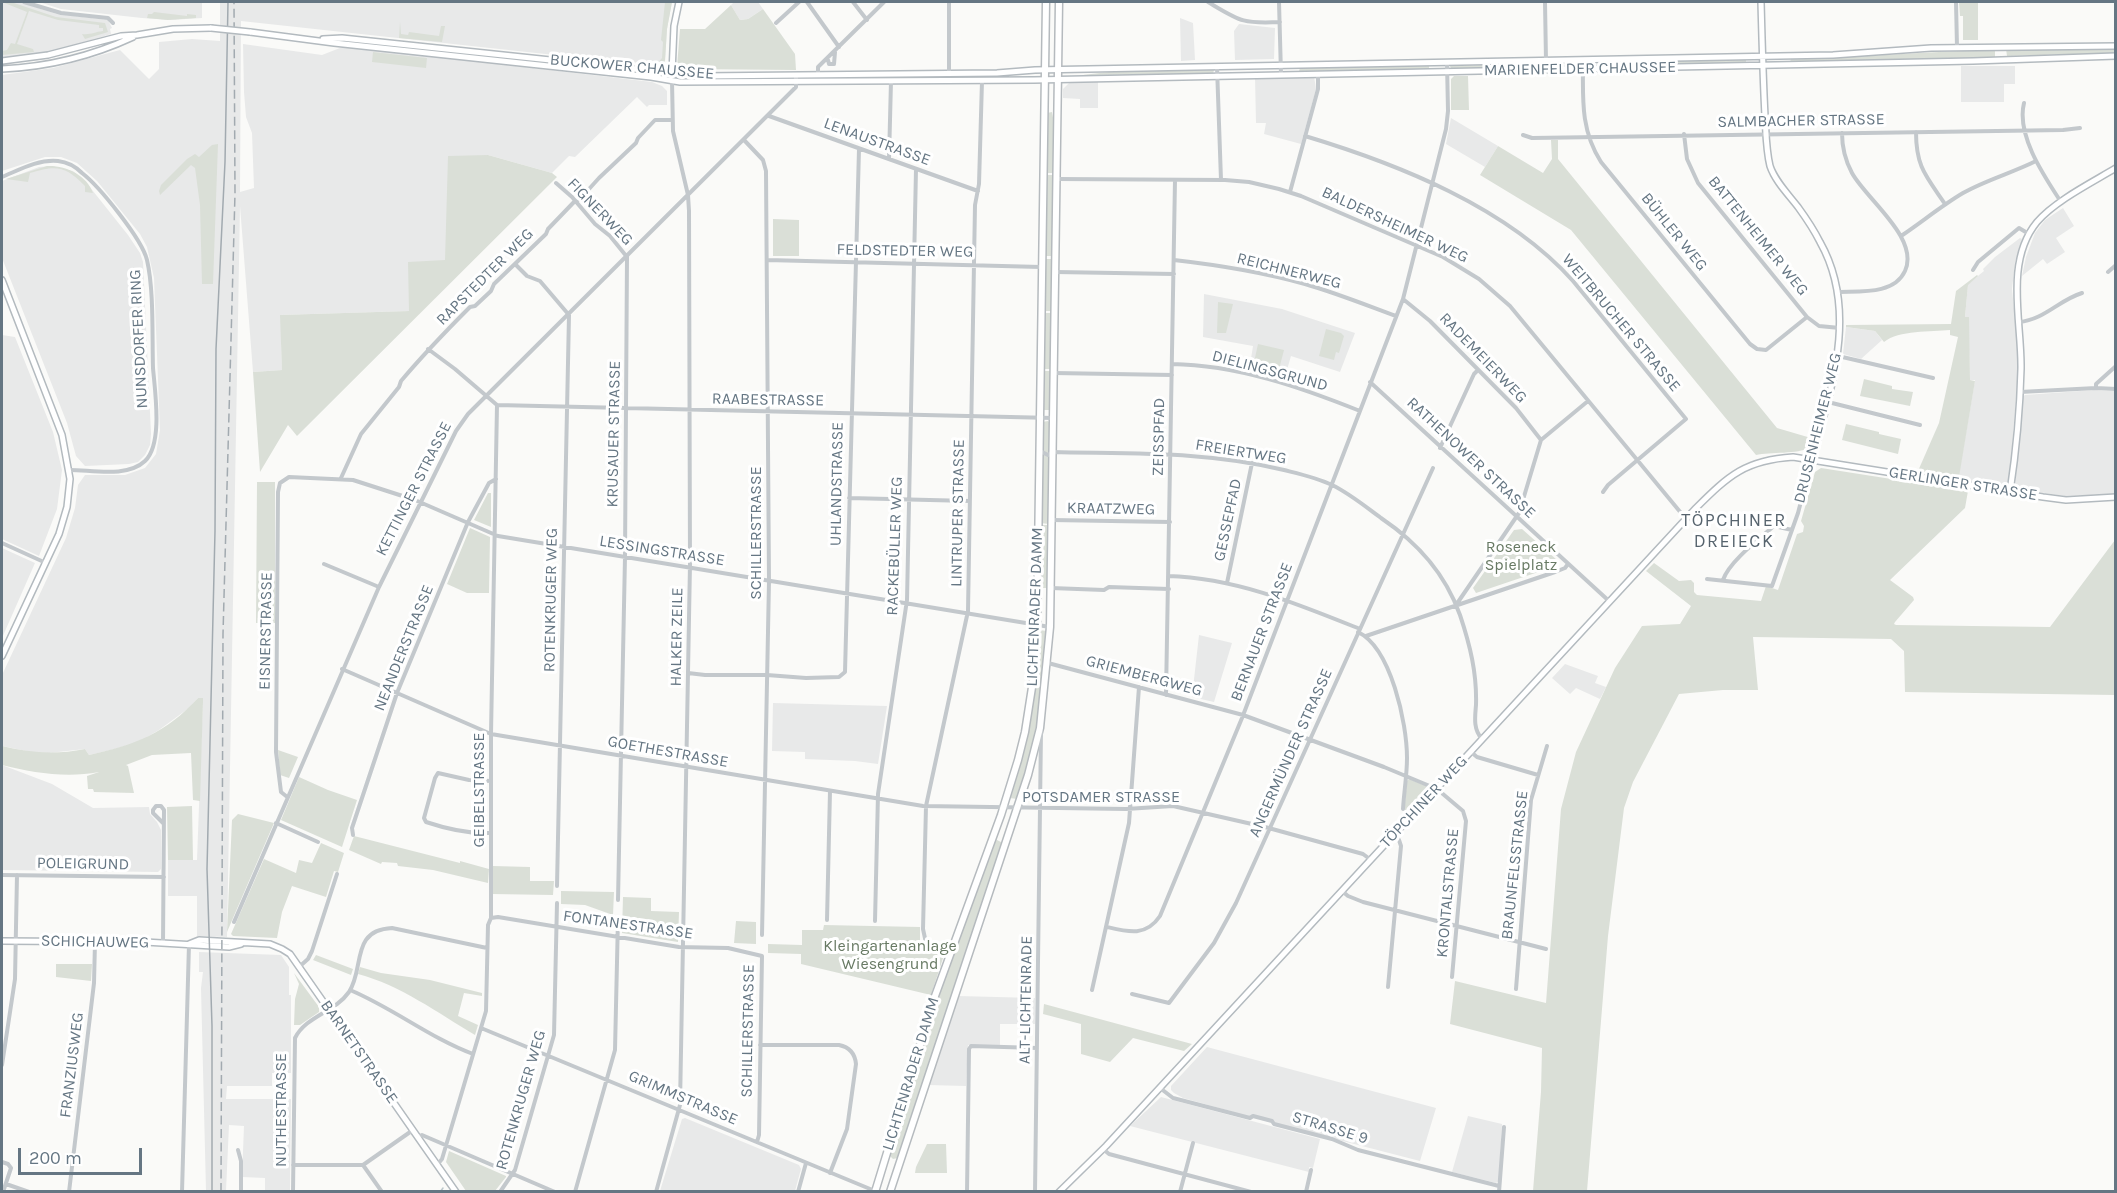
<!DOCTYPE html>
<meta charset="utf-8">
<style>
body{margin:0}
#map{position:relative;width:2117px;height:1193px;overflow:hidden;background:#fafaf8;font-family:Karla,sans-serif}
canvas{display:block}
.frame{position:absolute;inset:0;border:3px solid #657683;pointer-events:none}
.scale{position:absolute;left:18px;top:1148px;width:124px;height:27px;box-sizing:border-box;border:3px solid #657683;border-top:0;padding-left:8px;font-size:18px;line-height:21px;white-space:nowrap;color:#657683;-webkit-text-stroke:4px #fff;paint-order:stroke}
</style>
<div id="map">
<canvas width="2117" height="1193"></canvas>
<div class="frame"></div>
<div class="scale">200 m</div>
</div>
<script>
const c = document.querySelector('canvas').getContext('2d');
c.lineJoin = 'round';
function paint(path, color) { c.fillStyle = color; c.fill(path, 'evenodd'); }
function trace(path, color, width, dash) { c.strokeStyle = color; c.lineWidth = width; c.lineCap = dash ? 'butt' : 'round'; c.setLineDash(dash || []); c.stroke(path); }
function label(font, color, halo, rows, align = 'center') {
  c.font = font + ' Karla,sans-serif'; c.lineWidth = 6; c.setLineDash([]); c.textBaseline = 'middle'; c.strokeStyle = halo; c.fillStyle = color; for (const [text, x, y, turn = 0] of rows) {
    c.save(); c.translate(x, y); c.rotate((+turn || 0) * Math.PI / 180); c.textAlign = isNaN(turn) ? turn : align; if (halo) c.strokeText(text, 0, 0); c.fillText(text, 0, 0); c.restore();
  }
}
paint(new Path2D(`
 M2,2h17l38,12 51,6 4,8 -2,1 1,5 -64,19 -45,5z
 M39,2h163v16l-32,2 -28,-2 -81,-9z
 M220,2h452l-5,27 -2,32 -3,3 -52,-3 -369,-40 -1,171 14,-4 -2,-55 -6,-16 -2,-25 -1,-48 79,11 23,-9 307,36 10,4 5,5v14h-18l-2,2 -10,-10 -62,60 -6,-1 -17,17 -64,-18 -43,106 -36,50 -128,4 1,55 -29,2 -13,-166 -13,731 -30,-1v-40h-29v-36h29l6,-162h-5l-9,10 -30,22 -20,12 -28,8 -22,5 -4,-6 -36,4 -18,-1 -29,-6v-71l64,-137 9,-30 3,-23 7,-10h40l20,-7 11,-14 4,-24 -6,-152 -7,-31 -7,-13 -43,-53 -20,-18 -16,-6h-16l-43,14v-96l51,-7 67,-18 29,29 10,-10v-27l33,-3 28,2z
 M734,2h24l5,7 -15,10 -8,1 -9,-15z
 M1180,18l13,5 2,37 -14,1z
 M1239,24l36,4 -1,31 -39,1 -1,-29z
 M1961,66h54v18h-11v18h-43z
 M1314,76l2,13 -15,55 -37,-10 2,-11h-10l-1,-46z
 M1070,82h28v26h-18v-9l-17,-1v-9z
 M1451,118l47,28 -13,21 -39,-23z
 M52,166l21,5 16,15 39,49 12,18 3,9 8,172 -1,11 -5,10 -7,7 -9,2 -44,2 -9,-10 -9,-33 -65,-165v-77l37,-14z
 M2063,208l11,18 -18,12 9,14 -18,12 -4,-5 -21,17 4,-19 9,-24 10,-13z
 M2020,238l2,1 -7,23 -3,27 6,61 -1,36 -8,97 -6,4 -45,-8 17,-99h-5l-2,-63h-3l3,-33 16,-13 -1,-2 12,-12z
 M1204,294l78,15 73,24 -15,39 -49,-16 -7,24 -35,-9 4,-25 -50,-9z
 M1846,327l29,4 7,9 -21,19 -18,-5z
 M2,335l13,2 38,95 9,38 -5,39 -18,47 -37,-17z
 M2094,390l21,1v103l-50,2 -47,-7 -3,-2 7,-90 3,-2z
 M2,548l33,15 -33,75z
 M1199,635l33,8 -18,59 -22,-5z
 M1565,664l33,12 -3,7 11,4 -6,12 -24,-11 -6,6 -18,-16z
 M773,703l114,3 -9,58 -23,-3 -50,-2v-7l-33,-1z
 M2,765l50,19 41,24 56,-1 1,7 7,8 4,8v39l-3,3 -156,-2z
 M199,952l82,3 8,12v28h2v78h-19v13h-45l-1,13h65l-1,92h-48l23,-1v-12l-23,-1 2,-51 -15,-1 -3,66h-20l-5,-203 2,-16h-4z
 M958,996l77,2v26h-35v21h-32l-2,41 -38,-1z
 M1207,1047l229,61 -16,53 -151,-39 -86,-24 -9,-5 -3,-3v-4z
 M1161,1097l159,42 -7,29 -4,-1v5l-179,-46z
 M1468,1116l34,8 -3,57 -3,2 -44,-11z
 M685,1118l114,47 2,4 -6,22h-135l22,-72z`), '#e8e9e9');
paint(new Path2D(`
 M2,2h9l45,15 49,6 3,9 -23,7 -3,-5c9,1 12,-2 21,-3v-3h-4v-3l-41,-5 -29,-9 -12,33 16,5 1,3 -32,3v-4l5,-1 4,-7 4,1 12,-32z
 M665,2h7l-5,27 -2,32 -3,3h-5l5,-6 1,-16 -2,-2z
 M1959,2h19v38h-15v-24h-3z
 M731,5l9,15 8,-1 15,-10 32,45 1,16 -116,-1 -3,-2 3,-38h25z
 M154,12l33,4v-2l9,1v3l-28,2 -21,-2 1,-4h4z
 M400,22l1,12 7,1 1,-3 30,4 2,-10h4l-3,16 -43,-4z
 M2006,49h109v4l-108,3z
 M1995,50v7l-16,2 -189,3 1,-3c68,-1 136,-8 204,-9z
 M373,52l54,6 -1,10 -54,-6z
 M1746,60v2l-24,2 -117,2 1,-4z
 M1580,63v4l-128,3 -2,-4z
 M1429,66v4l-130,1 1,-3z
 M1214,70l-1,4 -131,1 27,-3z
 M1454,76h14l1,34h-18v-31z
 M1052,112l2,11v50h-8l1,-60z
 M1551,140h7v19l219,269 34,10 -3,10c-9,6 -38,4 -52,7l-185,-225 -91,-55 18,-29 45,27 9,-14z
 M218,144l-5,140h-11l-2,-79 -5,-37 -4,-3 -31,30 -1,-4 2,-6 26,-26 8,-5 4,3 13,-12z
 M488,155l64,18 5,4 -260,259 -9,-11 -28,47 -7,-100 29,-2 -2,-55 129,-4 -1,-49 37,-2 3,-104z
 M47,166c18,-1 40,9 46,27l-8,-1v-6c-20,-20 -28,-21 -55,-13l-2,9 -22,-3z
 M1045,175h9l-2,81h-8z
 M773,219l26,1v36h-26z
 M1044,259h8v52h-9z
 M1977,275l1,1 -10,9 -3,32h4l1,63 5,1 -16,96 -41,-6 21,-48 19,-86 -8,-2v-5c-19,2 -51,0 -66,12l-9,-11 -29,-4v-2l105,-1 5,-33z
 M1218,302l15,2 -7,29h-9z
 M1043,313h9l-1,56h-8z
 M1326,329l15,4 3,3 -5,17 -3,-1 -2,8 -15,-4z
 M1258,344l26,6 -6,23 -25,-6z
 M1043,371h8l-1,39h-8z
 M1864,379l28,7v3l21,3 -3,14 -50,-10z
 M1048,421l2,2 -1,101 -9,-1 2,-101z
 M1846,424l33,8v2l22,5 -3,15 -56,-14z
 M1821,468l147,23 -3,17 -75,72 23,17 1,3 -19,22 -1,2 2,1 154,2 65,-87v155l-210,-3 -1,-41 -13,-12 -138,-2 5,53h-35l-44,4 -46,88 -9,26 -16,128 -21,255h-54l8,-99 1,-44 -92,-24 5,-43 91,22 15,-194 15,-57 39,-84 27,-42 38,-2 11,-18 -45,-35 8,-8 25,18 12,-1 3,3v9l3,3 64,6 5,-15 12,4 19,-56 6,-2 1,-6 -3,-5 14,-49z
 M257,482h18v141h-19z
 M488,493h3v34l-17,-7z
 M1040,525h8v63h-9z
 M470,528l20,9 -1,56h-22l-20,-9z
 M1522,529l35,31 -1,6 -80,27 -3,-5 41,-58z
 M1039,630l8,1 -8,85 -6,30 -15,53 -9,-1 9,-28z
 M198,698h5v4l-3,99 -7,-1 -2,-47 -39,2 -26,10 2,1 6,27 -40,-1 -1,-3h-5l-1,-13 12,-4c-32,6 -66,1 -97,-7v-19c28,7 54,9 83,3l4,6c46,-10 77,-22 109,-57z
 M278,750l20,7 -9,21 -9,-3z
 M299,777l29,13 29,10 -15,47 -61,-27z
 M1409,779l17,7 3,5 -21,25 -4,-3 3,-32z
 M192,806l1,54h-25l-1,-53z
 M238,814l36,9 -47,109 5,-112z
 M354,836l106,27v-2l29,8 -1,14 -55,-13 -35,-4 -1,-3 -15,-1 -1,2 -32,-14z
 M997,840l6,3 -105,315 -5,1 -4,-4c32,-106 66,-211 106,-314z
 M321,843l23,10 -6,19 -4,-1 -8,26 -34,-11 -10,26 -5,26 -44,-2 -2,-2 33,-75 32,14 3,-13 13,3z
 M493,866l37,1v14h24l-1,14 -61,-1z
 M561,891l53,1 -1,23 -28,-10 -24,-1z
 M623,897l28,1v13l28,1 -1,30 -56,-9z
 M736,921l20,1v22l-22,-1z
 M824,925l96,2v22h26l-15,46 -130,-31v-10l-33,-1v-9l34,1v-15h21z
 M316,955l37,14 -2,6 -38,-15z
 M56,964h36l-1,17 -35,-4z
 M360,967l21,6 49,7 52,13v3l-18,-3 -6,23 20,9 -3,10c-37,-22 -75,-50 -117,-61z
 M294,973l25,34v5l-19,13h-6l1,-26 4,-15z
 M1044,1004l148,40 -8,7 -51,-13 -23,24 -29,-8v-30l-38,-10z
 M927,1144h19l1,29h-32l1,-6z
 M449,1151l57,25v1l-11,14h-29l-20,-29z`), '#dadfd7');
trace(new Path2D(`
 M440,1192l3,-4`), '#bbc7cb', 1.5);
const secondary = new Path2D(`
 M1761,2c1,38 2,76 4,114 1,16 1,34 5,50 5,15 18,28 28,41 8,11 16,23 22,35 39,69 11,147 -8,217
 M250,32l84,11 317,34 29,5 354,-2 939,-19 143,-5
 M323,39l19,-1 360,38 295,-3 38,-3 798,-15 98,-7 185,-2
 M2,61l46,-6 73,-19 16,-1 36,-6 38,-1
 M2,69c44,-2 90,-13 131,-32
 M672,73l2,-47 5,-24
 M2,280l60,155 8,44 -3,28 -8,27 -57,122
 M2010,492c6,-40 10,-83 11,-123 1,-46 -17,-107 16,-147 18,-21 54,-39 79,-54
 M2,941l143,1 84,5 12,-3
 M189,944l10,-4 71,4 12,5 8,5 166,238
 M1059,1192l47,-46 590,-638c33,-33 50,-48 97,-51l250,40 23,3 50,-3`);
const primary = new Path2D(`
 M875,1192l60,-196 66,-181 17,-55 7,-28 8,-51 4,-56 9,-623
 M890,1192l138,-417 12,-47 10,-101 9,-625`);
trace(secondary, '#b3babf', 8);
trace(primary, '#b5babe', 9);
trace(new Path2D(`
 M24,2l37,11 47,5 5,5
 M807,2l32,45
 M853,2l14,18
 M1208,2c32,19 34,22 72,20
 M1279,2l2,72
 M1545,2l1,59
 M1956,2l1,45
 M776,23l23,-21
 M828,60l1,4h5l1,-12
 M1583,60c0,38 -3,69 18,102l149,182 7,5 9,1 41,-33
 M1217,67l4,113
 M949,74v-72
 M818,75v-8l66,-65
 M2024,103c-8,32 20,73 37,99
 M769,116l209,75
 M1916,132c0,35 10,44 29,72
 M1684,134l3,25 11,24 109,134 12,9 21,2
 M1523,135l9,3 531,-8 17,-2
 M1305,136c93,28 202,71 268,145l113,138 -78,66 -5,7
 M744,140l19,20 3,11 3,410 -7,354
 M889,159l2,-78
 M2,177c17,-7 36,-18 56,-16 9,1 18,6 24,12 17,13 60,66 65,87 7,30 5,76 6,108 2,24 10,76 -8,93 -18,17 -53,9 -75,9
 M1057,179l168,1 24,2 30,7 22,7 142,61 36,22 31,27 176,213
 M556,183l16,14 23,27 15,12 17,21
 M1290,192l28,-103v-15
 M1901,236c21,-14 40,-30 62,-43 23,-13 49,-20 73,-32
 M767,260l274,7
 M1174,260c44,5 88,12 131,24 31,9 61,21 91,32
 M516,265l11,11 13,5 29,34 -12,571
 M1973,270l5,-8 41,-34 10,6
 M1056,272l118,2
 M2108,272l8,-7
 M1838,292c22,-1 56,3 67,-21 15,-33 -39,-72 -53,-98 -7,-13 -10,-26 -10,-40
 M1403,299l27,22 86,87 25,32
 M2019,322c25,-2 40,-22 63,-29
 M428,349l27,20 42,36 556,13
 M1838,356l95,22
 M1172,364c65,1 128,23 188,47
 M1054,373l118,2
 M1370,382l239,219
 M2096,388v-4l20,-18
 M2020,392l76,-4 20,1
 M1828,402l92,23
 M1541,440l47,-39
 M1440,448l34,-74 4,-4
 M1040,451l8,4 5,-3c78,2 155,-1 231,18 16,4 34,8 48,15 17,8 34,22 49,33 37,25 64,55 79,97 10,30 17,58 16,90 -1,12 -3,24 6,34
 M341,478l20,-44 38,-47 2,-6c22,-26 45,-50 69,-74l5,-1 16,-15 3,-7 52,-50 2,-5 26,-27 6,-3 19,-21 37,-35 2,-5 17,-18h17
 M849,498l121,3
 M1052,520l118,2
 M2,543l44,20
 M324,564l55,23
 M1168,576c68,2 130,28 192,53
 M1707,579l65,7 26,-73 14,-54
 M1723,580c6,-18 36,-41 51,-54l18,4
 M1227,583l25,-120
 M1051,588l53,2 5,-3 60,2
 M1456,605l63,-92 22,-73
 M1358,632c33,16 49,91 49,126 0,17 -3,34 -4,51
 M1366,636l189,-64 10,-4 3,-4
 M1048,663l195,52 141,52 53,22 26,22 3,10 -14,156
 M342,669l149,65 432,72 203,3 47,-3 92,21 98,27 8,6
 M688,673l17,2h62l39,3 33,-1 6,-5 14,-523
 M1166,695l9,-515
 M1471,752l6,5 61,18
 M286,796l-5,-4 -5,-40 2,-260 2,-9 9,-6 64,3 62,20 83,36 552,91
 M276,823l42,19
 M490,833c-21,1 -43,-4 -64,-11l-2,-4 11,-40 3,-5 31,7 22,1
 M353,835l-1,-7 45,-135 71,-171 21,-39 7,-4
 M2,875l162,2
 M1342,891l6,5 15,6 183,47
 M618,900l7,-343 2,-300
 M491,918l7,-1 181,30 49,1 34,8 -3,179 -2,7
 M827,920l3,-129
 M875,921l3,-127 29,-194 9,-431
 M234,922l145,-335 77,-156 12,-17 318,-317 10,-10v-12
 M1107,927c21,5 39,10 53,-11l82,-198 161,-419 43,-170 2,-18 -1,-48
 M163,943l1,-133 -3,-4h-5l-3,4v3l10,10
 M926,943l-3,-14 3,-123 42,-195 7,-406 4,-21 3,-103
 M299,967l9,-8 4,-8 25,-77
 M1388,987l13,-141 -2,-6 -5,-5
 M1516,989l15,-189 16,-54
 M350,990c43,18 80,48 123,64
 M1092,990l37,-167 10,-136
 M1132,994l37,9 45,-60 22,-40 197,-435
 M481,1028l394,163
 M760,1045h79c10,2 16,9 17,19l-9,65 -17,44
 M2,1065l13,-86 2,-104
 M1160,1088l13,10 77,20 3,-2 19,5 2,3 58,15 26,11 141,36
 M418,1137l4,-2 133,57
 M1103,1149l6,5 142,38
 M238,1150l3,11v31
 M2,1162l6,2 3,4 -8,24
 M293,1165h70l50,-35
 M363,1165l19,27
 M437,1165l5,-6 44,-148 2,-86 3,-7v-184l6,-329
 M6,1184l23,8
 M69,1192l25,-209 1,-41
 M182,1192l7,-248
 M293,1192l2,-154c11,-22 40,-26 54,-46 16,-24 1,-62 43,-64l95,20
 M500,1192l15,-22 39,-135 3,-132
 M575,1192l40,-142 3,-132
 M656,1192l24,-87 10,-541 -1,-353 -1,-16 -15,-64 -1,-50
 M798,1192l8,-29
 M967,1192l2,-143 2,-3 66,2
 M1035,1192l6,-461
 M1180,1192l13,-49
 M1306,1192l5,-22
 M1499,1192l5,-65`), '#c3c8cc', 4);
trace(secondary, '#fff', 5);
trace(primary, '#fff', 6);
trace(new Path2D(`
 M212,1192v-166l-5,-157 8,-338 1,-182 9,-187 3,-160`), '#a2aab0', 1.5);
trace(new Path2D(`
 M221,1192l2,-558 12,-441 -1,-191`), '#a2aab0', 1.5, [9, 4.5]);
const secondaryBridge = new Path2D(`
 M211,28l39,4`);
trace(secondaryBridge, '#b3babf', 8, []);
trace(secondaryBridge, '#fff', 5);
label('16px', '#657683', '#fff', [
 ["BUCKOWER CHAUSSEE",632,67,5],
 ["MARIENFELDER CHAUSSEE",1580,69,-1],
 ["SALMBACHER STRASSE",1801,121,-1],
 ["LENAUSTRASSE",877,142,20],
 ["FIGNERWEG",600,212,46],
 ["BALDERSHEIMER WEG",1395,225,25],
 ["BÜHLER WEG",1674,232,51],
 ["BATTENHEIMER WEG",1758,236,51],
 ["FELDSTEDTER WEG",905,251,1],
 ["REICHNERWEG",1289,271,14],
 ["RAPSTEDTER WEG",485,277,-45],
 ["WEITBRUCHER STRASSE",1621,323,50],
 ["NUNSDORFER RING",139,339,-93],
 ["RADEMEIERWEG",1483,358,46],
 ["DIELINGSGRUND",1270,371,15],
 ["RAABESTRASSE",768,400,1],
 ["DRUSENHEIMER WEG",1818,428,-76],
 ["KRUSAUER STRASSE",614,434,-89],
 ["ZEISSPFAD",1159,437,-89],
 ["FREIERTWEG",1241,452,9],
 ["RATHENOWER STRASSE",1471,458,43],
 ["UHLANDSTRASSE",837,484,-89],
 ["GERLINGER STRASSE",1963,484,9],
 ["KETTINGER STRASSE",414,489,-63],
 ["KRAATZWEG",1111,509,1],
 ["LINTRUPER STRASSE",958,513,-89],
 ["GESSEPFAD",1228,520,-78],
 ["SCHILLERSTRASSE",756,533,-90],
 ["RACKEBÜLLER WEG",895,546,-88],
 ["LESSINGSTRASSE",662,551,9],
 ["ROTENKRUGER WEG",551,600,-89],
 ["LICHTENRADER DAMM",1035,607,-88],
 ["EISNERSTRASSE",266,631,-89],
 ["BERNAUER STRASSE",1262,632,-69],
 ["HALKER ZEILE",677,637,-89],
 ["NEANDERSTRASSE",404,648,-68],
 ["GRIEMBERGWEG",1144,676,15],
 ["GOETHESTRASSE",668,752,10],
 ["ANGERMÜNDER STRASSE",1291,753,-66],
 ["GEIBELSTRASSE",479,790,-90],
 ["POTSDAMER STRASSE",1101,797],
 ["TÖPCHINER WEG",1424,802,-47],
 ["POLEIGRUND",83,864,1],
 ["BRAUNFELSSTRASSE",1515,865,-84],
 ["KRONTALSTRASSE",1448,893,-85],
 ["FONTANESTRASSE",628,925,8],
 ["SCHICHAUWEG",95,942,1],
 ["ALT-LICHTENRADE",1026,1000,-89],
 ["SCHILLERSTRASSE",748,1031,-89],
 ["BARNETSTRASSE",359,1052,55],
 ["FRANZIUSWEG",72,1065,-83],
 ["LICHTENRADER DAMM",911,1074,-73],
 ["GRIMMSTRASSE",683,1098,23],
 ["ROTENKRUGER WEG",521,1100,-74],
 ["NUTHESTRASSE",281,1110,-90],
 ["STRASSE 9",1330,1128,17]
]);
label('16px', '#687a64', '#fff', [
 ["Roseneck",1521,547],
 ["Spielplatz",1521,565],
 ["Kleingartenanlage",890,946],
 ["Wiesengrund",890,964]
]);
c.letterSpacing = '1.5px';
label('18px', '#57646e', '#fff', [
 ["TÖPCHINER",1734,521],
 ["DREIECK",1734,542]
]);
c.letterSpacing = '0px';
</script>
